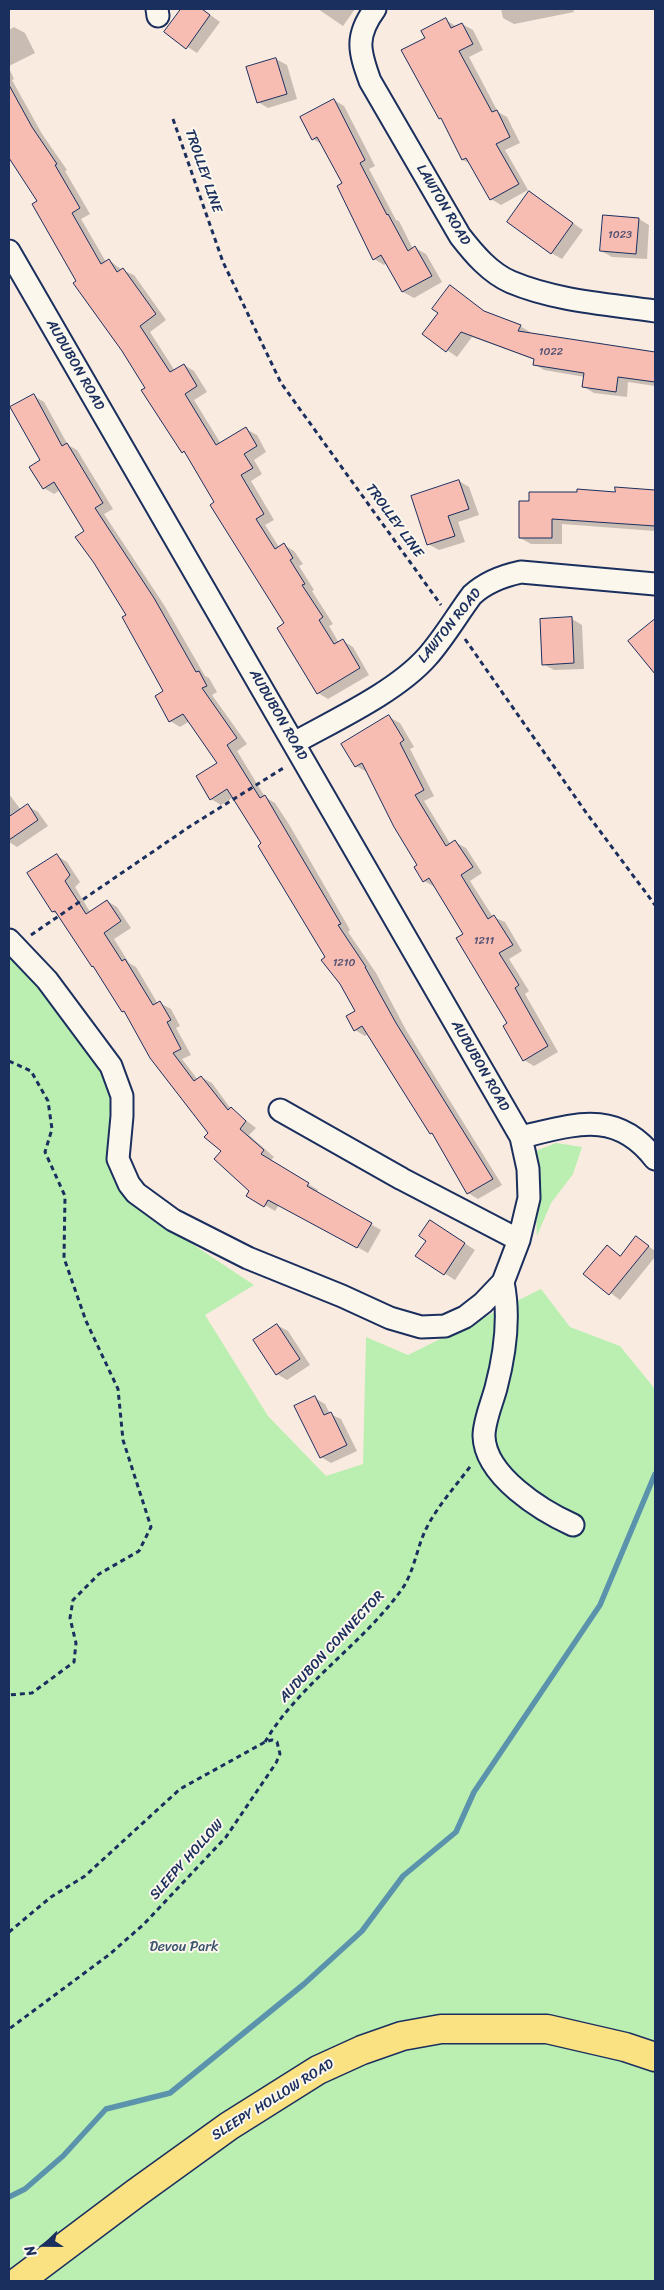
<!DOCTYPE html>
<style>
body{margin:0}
#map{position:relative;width:664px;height:2290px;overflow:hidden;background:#faebe0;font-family:Sriracha,sans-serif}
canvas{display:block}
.frame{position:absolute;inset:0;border:10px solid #1b2f5e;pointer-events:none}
.north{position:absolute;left:20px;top:2220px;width:50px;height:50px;-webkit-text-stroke:4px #fbf7ec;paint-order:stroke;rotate:248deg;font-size:14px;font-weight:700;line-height:20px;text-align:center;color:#1b2f5e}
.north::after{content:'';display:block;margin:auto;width:18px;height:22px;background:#1b2f5e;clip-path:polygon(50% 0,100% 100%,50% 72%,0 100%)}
</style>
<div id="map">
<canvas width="664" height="2290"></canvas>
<div class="frame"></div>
<div class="north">N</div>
</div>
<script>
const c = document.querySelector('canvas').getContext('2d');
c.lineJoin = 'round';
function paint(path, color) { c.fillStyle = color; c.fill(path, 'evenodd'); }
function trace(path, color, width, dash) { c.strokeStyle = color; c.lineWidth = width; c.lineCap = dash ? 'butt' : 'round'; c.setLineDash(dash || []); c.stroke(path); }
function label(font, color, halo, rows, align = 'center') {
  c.font = font + ' Sriracha,sans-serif'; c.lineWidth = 4; c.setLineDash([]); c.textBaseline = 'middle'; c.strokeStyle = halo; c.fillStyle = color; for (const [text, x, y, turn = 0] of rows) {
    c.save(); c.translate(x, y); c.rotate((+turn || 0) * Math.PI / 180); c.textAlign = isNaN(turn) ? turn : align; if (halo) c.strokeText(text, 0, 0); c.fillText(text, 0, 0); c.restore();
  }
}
paint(new Path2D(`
 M9,940l102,126 7,93 14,45 122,81 -49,30 63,101 58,60 37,-12 3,-127 42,18 133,-66 29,38 50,19 35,43v892h-646z
 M556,1143l26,4 -9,27 -22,29 -14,33 -4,-84z`), '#baefb1');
paint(new Path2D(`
 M182,9h20l18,13 -23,31 -32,-21z
 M318,9h37l-12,17z
 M501,9h72l1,3 -60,12 -11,-6z
 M446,20l11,7 5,-3 11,6 10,20 -14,7 29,55 9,5 13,26 -15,7 23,40 -27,15 -10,-6 -20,-35 -8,-4 -20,-40 -3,-2 -14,-79z
 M14,27l11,6 10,20 -26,13v-36z
 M276,59l11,6 10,34 -29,9 -10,-6z
 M9,68l5,11 -2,1 30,54 25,36 -2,1 25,43 -9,5 25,43 3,-2 13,10 12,5 32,45 -16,12 25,39 9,-6 10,6 13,21 -13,8 27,44 25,-15 11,6 9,17 -12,8 8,14 -11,7 23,39 -9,5 14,22 5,-2 10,6 9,13 -4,2 15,24 -2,1 21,33 -4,2 10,17 4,-2 10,6 16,28 -41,24 -10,-6 -32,-70 -99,-169 -4,-2 -37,-64 -68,-107 -39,-80 -30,-45 4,-4 -4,-6z
 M334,100l10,6 31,60 -6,3 27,51 3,1 14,28 2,-1 11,6 16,28 -28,16 -11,-6 -16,-29 -3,2 -10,-6 -30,-75 -21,-39 -10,-6z
 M530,193l53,37 -21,29 -11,-6z
 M639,219l10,6 -2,34 -35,-2 -11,-6z
 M460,293l28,21 32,12 10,6v2l125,19v33l-27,-4 -1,15 -33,-4 -10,-6 1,-10 -41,-7 -10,-6 1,-4 -63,-23 -15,20 -33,-23z
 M34,396l10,6 24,43 9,5 36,59 -9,5 60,91 41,71 4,2 8,14 -5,3 35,49 -10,7 28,46 10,6 15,23 60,104 -2,2 28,41 30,57 96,155 -24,14 -10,-6 -34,-58 -3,-2 -63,-99 -3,2 -10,-6 2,-18 -94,-168 -29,-47 -13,8 -10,-6 7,-35 -28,-43 -10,6 -10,-6 -5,-29 -79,-160 -26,-42 -6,4 -10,-6z
 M459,481l10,6 10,28 -21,7 7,20 -26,8 -11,-6z
 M616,488l39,3v40l-93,-7v20h-31l-11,-6 10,-36 86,-9z
 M572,619l10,6 2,44 -30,1 -11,-6z
 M389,717l11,6 14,24 -4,2 24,47 -10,5 27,44 4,-3 11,6 16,25 -12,8 23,36 12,5 17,29 -13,8 20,32 -4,3 33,58 -24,14 -10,-6 -15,-37 -45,-89 -29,-47 -11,-6 -5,-16 -52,-93 -11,-6z
 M9,794l12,16 7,-4 10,6 10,14 -31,21 -8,-5z
 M57,856l10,6 13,20 -5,5 15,25 17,-11 10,6 14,21 -17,11 15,24 7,4 22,37 2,-1 11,6 9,17 -4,2 15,27 -9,4 16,21 3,-3 11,6 19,26 25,19 -7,7 25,22 -4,4 48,29 -1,3 64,37 -13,23 -89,-48 -4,6 -27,-16 2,-4 -123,-178 -4,-2 -27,-43 -3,-2 -34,-51 -6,-3z
 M441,1228l34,22 -20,30 -38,-24 10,-16z
 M636,1237l19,14v6l-35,43 -35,-26 22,-27 14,9z
 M277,1325l11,6 22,34 -23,15 -10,-6z
 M315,1398l10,6 5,10 11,5 16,32 -26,12 -10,-6z`), '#0003');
trace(new Path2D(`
 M9,2197l16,-8 38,-33 43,-47 64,-16 134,-109 58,-53 41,-55 53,-44 18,-40 126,-187 55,-131`), '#5b93ad', 5.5);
const building = new Path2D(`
 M181,9h21l8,6 -24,34 -22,-17z
 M446,18l5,10 11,-5 11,21 -14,7 33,61 5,-2 13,27 -14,7 23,40 -29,16 -24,-42 -4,2 -21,-42 -2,1 -38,-69 24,-12 -4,-7z
 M276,58l11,36 -30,9 -11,-36z
 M9,85l23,42 25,37 -2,1 25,43 -8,5 29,51 8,-5 8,13 6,-4 33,46 -16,12 30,46 14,-8 13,22 -12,8 31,51 30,-18 11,19 -13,8 9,14 -12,7 23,39 -8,5 19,30 9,-6 9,15 -3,2 15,24 -3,1 21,32 -4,3 15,24 9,-5 17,29 -43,26 -40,-66 7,-5 -74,-118 4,-3 -30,-51 -2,2 -41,-63 4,-2 -23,-37 -49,-68 3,-2 -44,-77 5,-3 -28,-43z
 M334,99l31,61 -5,3 27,52 1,-1 20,37 7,-5 17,30 -30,16 -21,-37 -8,5 -36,-74 5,-3 -25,-46 -5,3 -12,-23z
 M529,191l44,32 -22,31 -44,-32z
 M603,215l36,3 -3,36 -36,-3z
 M450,285l34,26 37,14 -3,6 137,21v30l-37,-5 -2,15 -34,-5 2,-14 -51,-8 1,-6 -73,-27 -15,20 -24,-18 16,-21 -6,-4z
 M34,394l28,52 5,-3 36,60 -8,5 59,90 42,74 3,-1 8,15 -5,2 35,50 -10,7 33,53 5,-3 14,24 62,105 -3,1 28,42h-1l31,56 97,156 -26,15 -35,-61 -2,1 -68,-108 -8,5 -8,-15 9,-5 -15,-27 -19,-24 4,-3 -67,-111 3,-3 -34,-54 -17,11 -14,-24 21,-13 -34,-49 -14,8 -14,-26 8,-5 -41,-74 4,-2 -32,-52 -19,-26 9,-6 -30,-49 -11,7 -14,-22 11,-7 -30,-53z
 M459,480l10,29 -21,7 7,20 -28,9 -16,-49z
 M615,487l40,3v36l-103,-7v19h-33v-37h10v-9h48v-3l38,3z
 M572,617l2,46 -32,2 -2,-46z
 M655,619v55l-27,-33z
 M389,715l15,25 -4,3 24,47 -9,5 31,51 9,-6 18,27 -12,8 27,44 6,-4 19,30 -14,8 20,32 -4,3 33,58 -25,15 -20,-35 4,-3 -51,-85 7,-4 -34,-56 -6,4 -9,-15 3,-2 -23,-38 -32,-64 -7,4 -14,-23z
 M28,804l10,16 -29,20v-23z
 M57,854l13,21 -5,6 21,33 21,-14 14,21 -17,12 18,28 3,-2 28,46 7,-4 11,19 -4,2 14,27 -8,4 21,28 7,-5 27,34 3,-3 15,14 -6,8 24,21 -3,4 48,29 -2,3 65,37 -15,25 -89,-48 -4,7 -18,-11 3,-5 -35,-32 7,-8 -17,-14 4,-4 -58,-75 -26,-47 -2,1 -29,-46 -1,1 -37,-56 -3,1 -25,-39z
 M430,1220l35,23 -21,32 -29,-19 11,-15 -7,-5z
 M636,1236l13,10 -40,49 -26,-21 24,-29 13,11z
 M277,1324l23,35 -24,16 -23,-35z
 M315,1396l9,19 7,-3 16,33 -27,13 -26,-52z`);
paint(building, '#f7bcb2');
trace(building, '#1b2f5e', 1);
const minor = new Path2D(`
 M157,9l1,7
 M375,9c-20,27 -16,42 -5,72l90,155c14,18 30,37 51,46 45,19 97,22 144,29
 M9,251l512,886 7,32 1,29 -10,42 -16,42 -20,21 -18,14 -20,9 -24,1 -31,-9 -48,-22 -94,-38 -75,-38 -37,-27 -7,-9 -11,-25 4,-43v-20l-11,-30 -64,-86 -38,-40
 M294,743c41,-23 102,-51 133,-86 17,-19 30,-42 45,-62 14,-13 30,-19 49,-23l134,12
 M280,1110l122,69 117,61
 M521,1137c52,-12 95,-29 134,22
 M503,1282c7,34 2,72 -7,106 -4,15 -12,33 -12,48 1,40 58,75 89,89`);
const major = new Path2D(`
 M19,2281l117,-88 93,-67 89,-56 44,-20 40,-14 39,-7h106l78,18 30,10`);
trace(minor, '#1b2f5e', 25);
trace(major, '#1b2f5e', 31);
trace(new Path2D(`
 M173,119l50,143 58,121 160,222
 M465,639l120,172 70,94
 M31,935l158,-108 96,-60
 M9,1061l22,10 17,30 4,28 -7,23 20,44 -1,62 22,63 32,68 5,51 28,87 -12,24 -40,23 -26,26 -3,18 6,25 -2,19 -42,31 -23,2
 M265,1742c33,-57 98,-98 137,-153 12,-17 15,-42 24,-60 12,-24 30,-43 46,-65
 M9,1932l42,-35 34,-21 95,-87 85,-47 7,-2 5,2 3,12 -4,9 -50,74 -82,87 -34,30 -101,75`), '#1b2f5e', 3, [5, 4]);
trace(minor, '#fbf7ec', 21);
trace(major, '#fae181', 28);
label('11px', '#525273', null, [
 ["1023",620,235],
 ["1022",551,352],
 ["1211",484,941],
 ["1210",344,963]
]);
label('14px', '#1b2f5e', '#fbf7ec', [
 ["TROLLEY LINE",203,171,71],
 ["LAWTON ROAD",443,205,59],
 ["AUDUBON ROAD",75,365,60],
 ["TROLLEY LINE",394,521,54],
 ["LAWTON ROAD",450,626,-51],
 ["AUDUBON ROAD",278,715,60],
 ["AUDUBON ROAD",480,1066,60],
 ["AUDUBON CONNECTOR",332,1647,-47],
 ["SLEEPY HOLLOW",187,1860,-48],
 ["SLEEPY HOLLOW ROAD",273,2100,-32]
]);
label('14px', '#3b556f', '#fbf7ec', [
 ["Devou Park",184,1947]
]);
</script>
